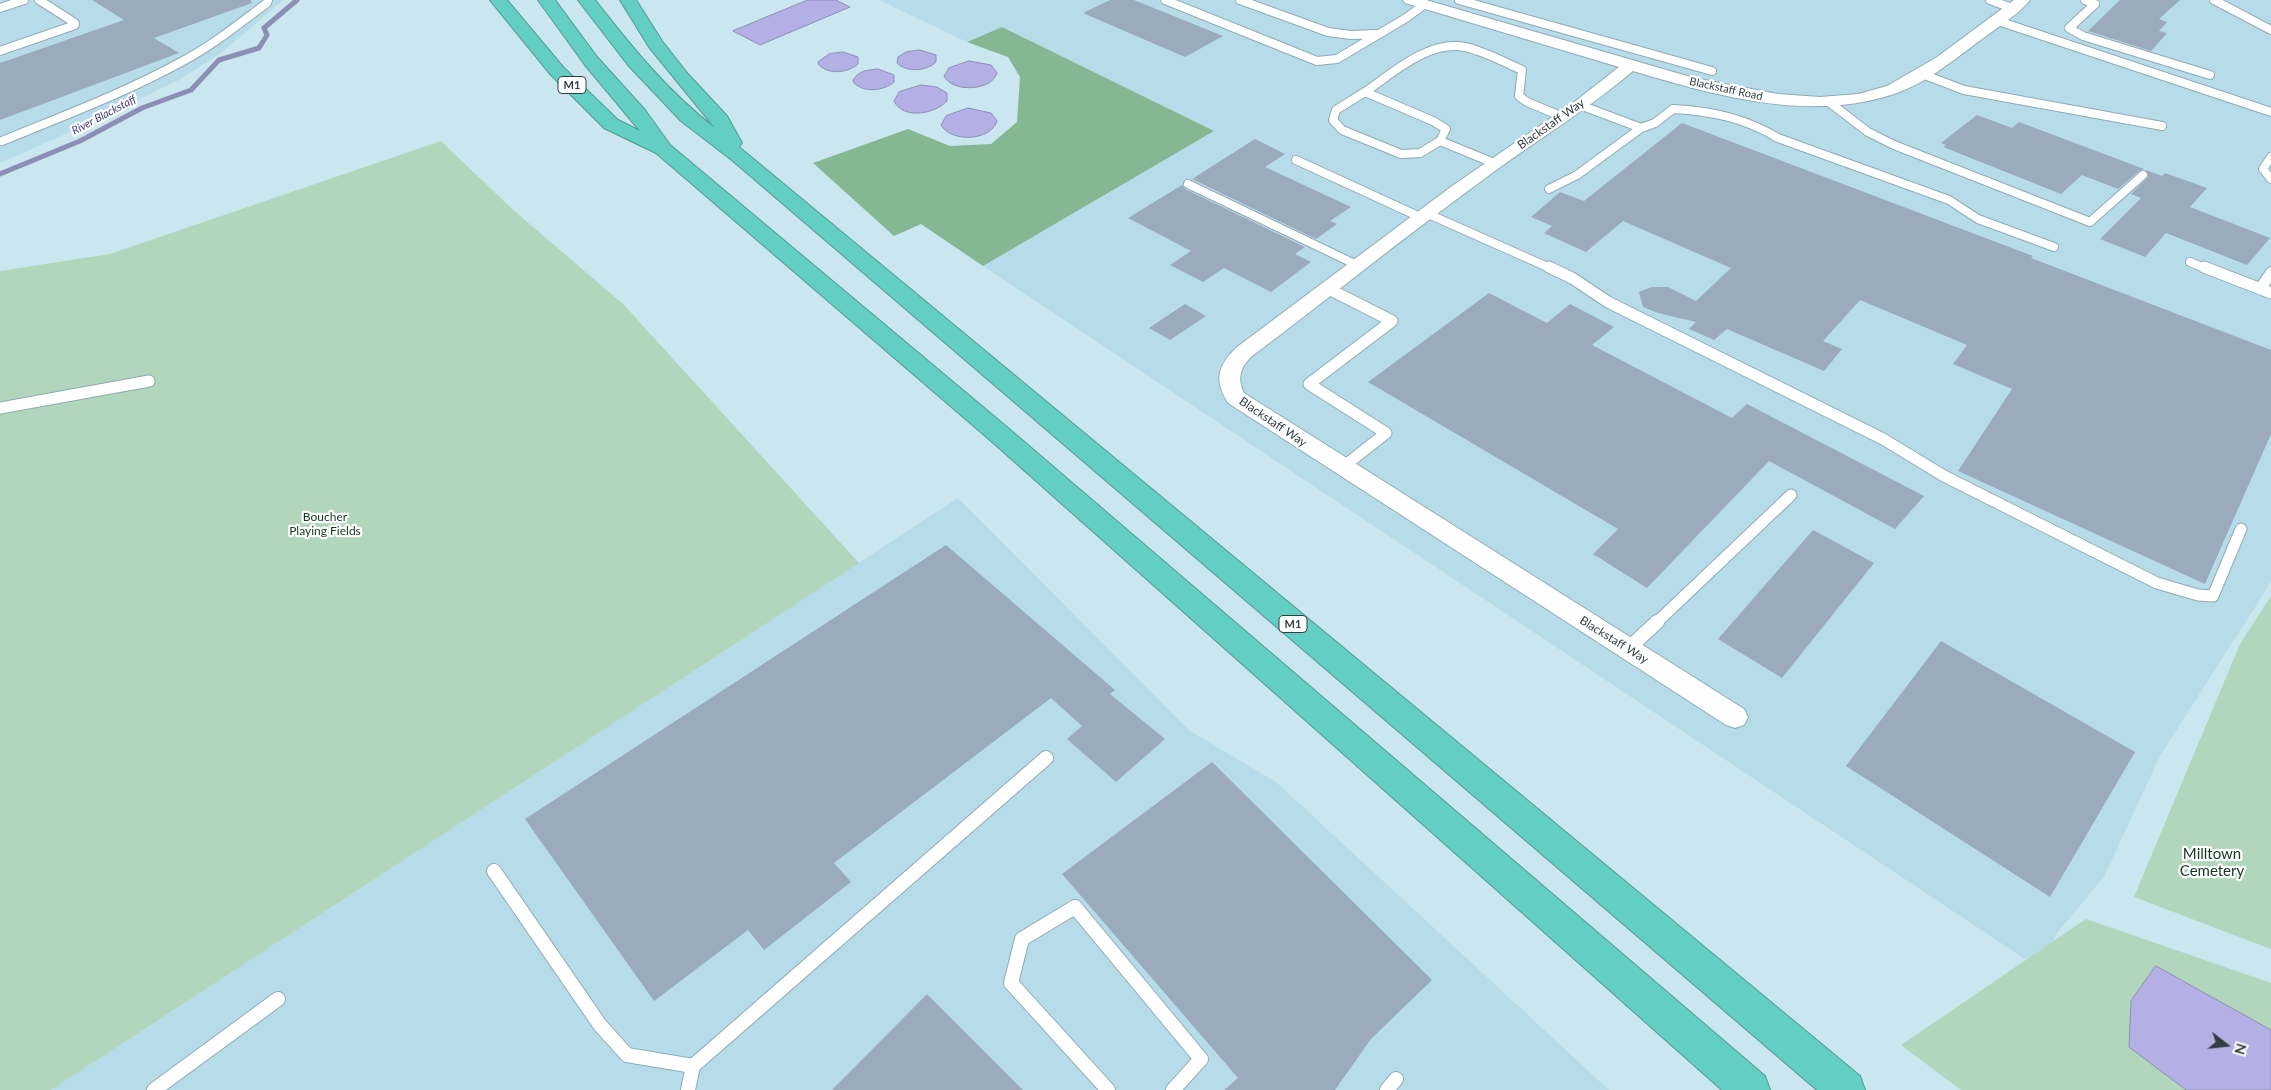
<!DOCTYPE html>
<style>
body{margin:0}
#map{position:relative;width:2271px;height:1090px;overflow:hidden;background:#cae6ef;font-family:Lato,sans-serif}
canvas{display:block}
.north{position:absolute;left:2201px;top:1020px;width:50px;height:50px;-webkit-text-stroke:4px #fff;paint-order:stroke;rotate:106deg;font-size:14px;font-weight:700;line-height:20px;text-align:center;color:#333e42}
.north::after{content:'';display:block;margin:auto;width:18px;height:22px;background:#333e42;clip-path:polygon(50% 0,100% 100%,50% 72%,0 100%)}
</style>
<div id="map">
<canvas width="2271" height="1090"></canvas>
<div class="north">N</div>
</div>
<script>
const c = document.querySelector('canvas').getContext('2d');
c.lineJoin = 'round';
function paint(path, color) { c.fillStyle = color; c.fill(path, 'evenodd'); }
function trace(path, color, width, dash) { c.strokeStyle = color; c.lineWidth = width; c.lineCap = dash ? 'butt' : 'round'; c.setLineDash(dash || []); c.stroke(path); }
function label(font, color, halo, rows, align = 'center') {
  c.font = font + ' Lato,sans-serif'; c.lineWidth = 4.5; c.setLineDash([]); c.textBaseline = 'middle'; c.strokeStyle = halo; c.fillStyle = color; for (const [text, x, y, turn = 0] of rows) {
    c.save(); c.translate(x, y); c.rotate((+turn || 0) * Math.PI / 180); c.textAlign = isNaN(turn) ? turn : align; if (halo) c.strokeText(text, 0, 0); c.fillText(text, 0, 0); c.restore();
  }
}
paint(new Path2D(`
 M0,0h283l-62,53 -42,27 -96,46 -83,37z
 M879,0h1392v582l-111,174 -56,121 -48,57 -13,37 -1060,-705 230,-135 -211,-104 -35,15z
 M958,498l232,233 86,51 333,308h-1558z`), '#b7dce9');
paint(new Path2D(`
 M441,141l70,67 112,96 236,259 -808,527h-51v-819l110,-17z
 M2271,596v353l-137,-52 106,-253z
 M2086,919l185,64v107h-310l-60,-45z`), '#b2d6bb');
paint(new Path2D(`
 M1002,27l212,104 -231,135 -62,-42 -27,12 -81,-73 95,-34 42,17 41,-2 26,-22 3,-45 -12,-20 -41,-15z`), '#85b792');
const water = new Path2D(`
 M808,0h28l14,7 -90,38 -27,-14z
 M920,50l16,5v7c-9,9 -29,11 -39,1l1,-6 8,-5z
 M843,52l15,5v7c-10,9 -29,11 -39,1l-1,-3 11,-8z
 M969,61l22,4 6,8c-5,18 -45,20 -53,3l5,-8z
 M878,69l16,6v7c-10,9 -30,11 -40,1l-1,-3 5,-6 6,-3z
 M921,85l16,2 10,6v8c-12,13 -44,19 -53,0l5,-9z
 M968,108l23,5 6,8c-6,20 -46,22 -56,4l5,-9z
 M2156,966l115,64v60h-85l-57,-43 2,-46z`);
paint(water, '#b4b0e6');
trace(water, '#8d8eb5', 1);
trace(new Path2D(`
 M0,174l80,-33 62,-33 49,-18 28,-30 40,-12 8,-13 -3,-7 33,-28`), '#8d8eb5', 5);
paint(new Path2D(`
 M92,0h159l1,3 -98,35 25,15 -179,67v-57l124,-43z
 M1110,0h24l89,36 -38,21 -102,-44z
 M2120,0h60l-21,19 8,3 -8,9 8,2 -16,18 -63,-20z
 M1977,115l35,13 7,-6 125,47 -5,2 -21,18 -36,-14 -21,19 -118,-47 3,-2 -5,-2z
 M1682,123l351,133 -2,2 240,92v84l-66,150 -247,-113 54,-82 -59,-25 14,-19 -107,-45 -37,41 19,8 -18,22 -97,-42 -13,11 -25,-11 7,-7 -38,-9 -15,-6 -4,-15 13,-5h16l28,14 35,-33 -108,-47 -37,31 -42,-19 8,-7 -21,-9 29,-25 24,9z
 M1255,139l30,15 -20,13 86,40 -21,14 7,3 -21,15 -124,-60z
 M2146,170l16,6 3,-3 42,15 -17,19 80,31 -23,27 -81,-32 -21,24 -45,-18 41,-41 -10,-4 17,-17z
 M1182,185l3,4 120,58 -10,7 16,8 -40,30 -47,-24 -21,14 -33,-17 21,-14 -63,-33z
 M1489,293l58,30 23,-19 44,23 -22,18 140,73 15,-14 177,92 -29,33 -126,-68 -122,127 -54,-34 25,-25 -250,-147z
 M1185,304l21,12 -36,24 -21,-12z
 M1813,530l61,33 -92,115 -64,-39z
 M946,545l169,145 -5,4 55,45 -49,43 -49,-43 15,-13 -31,-28 -217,165 17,19 -87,68 -16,-20 -94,71 -129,-182z
 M1941,641l194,111 -85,145 -204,-131z
 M1212,762l220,218 -61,59 -36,51h-111l14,-12 -176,-204z
 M927,994l96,96h-191z`), '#9baabd');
const serviceFar2 = new Path2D(`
 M1165,0l152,61 20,-2 69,-41 19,-14
 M1240,0l88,32 23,3 25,-1
 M1459,0l253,71
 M1990,0l22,8
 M2085,0l10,4 -26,24 14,8 127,39
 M2214,0l57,30
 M0,8l24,-8
 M1995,20l276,92
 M0,51l75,-26v-2l-36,-23
 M1922,74l42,16 198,36
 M1365,92l-29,18 -3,10 9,10 59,24 19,-1 20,-12
 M1829,102l39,30 26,13 196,77 53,-47
 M1580,105l61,23 14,-5 18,-14c38,2 72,9 105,29l171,62 29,19 76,28
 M2,141c61,-25 123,-48 181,-80 30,-16 57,-38 84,-58l1,-3
 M2271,157l-8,12 8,10
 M1296,160l124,57
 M1494,163l-54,-22 6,-12 -13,-8 -68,-29c28,-19 63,-52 100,-45 19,4 39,15 57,23l-3,26 8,6 36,15
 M1188,184l171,82
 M1549,189l28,-14 64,-47
 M1426,213l126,56
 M2190,262l17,7`);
const serviceFar1 = new Path2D(`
 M1549,267l23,11 36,24 275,137 61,37 213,107 41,12 15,1 28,-67
 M2204,267l67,26
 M1329,289l63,32 -83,63 77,49 -43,34
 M2260,289l11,-16
 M0,408l149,-27
 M1656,623l135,-128`);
const service = new Path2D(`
 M1628,649l29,-27
 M494,871l106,154 27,30 66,11 -5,24
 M693,1066l353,-308
 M154,1090l124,-91
 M1108,1090l-97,-107 11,-44 53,-32 126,152 -28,31
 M1387,1090l9,-11`);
const minor = new Path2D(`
 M1403,0h23l268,78 84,16 42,3 38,-3 29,-8 50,-29 77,-57h16c-9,13 -42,34 -56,45 -23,17 -49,38 -77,48 -86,30 -180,3 -264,-22 -43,37 -92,66 -138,100 -83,60 -162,124 -244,186 -11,11 -14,22 -7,36l500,316 4,8 -4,8 -9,3 -9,-3 -498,-322c-14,-23 -11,-37 9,-56l215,-161 121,-83 46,-36 -214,-64z`);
const motorway = new Path2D(`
 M490,0h17l56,67 55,53 22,11 -55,-66 -47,-65h17l42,57 48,53 25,35 338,283 757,648 5,14h-48l-732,-650 -334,-287 -52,-25 -53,-53z
 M578,0h17c36,46 73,92 120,128l-66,-81 -29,-47h16l26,41 25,32 40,43 15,27 -3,4 1121,929 5,14h-48l-1084,-929 -52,-40 -53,-56z`);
trace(serviceFar2, '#8faab3', 10);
trace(serviceFar1, '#8faab3', 13);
trace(service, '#8faab3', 16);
trace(minor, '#8faab3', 2);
trace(motorway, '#529c96', 2);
trace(serviceFar2, '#fff', 8);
trace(serviceFar1, '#fff', 11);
trace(service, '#fff', 14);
paint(minor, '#fff');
paint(motorway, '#63cec3');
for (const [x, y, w] of [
 [572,85,28],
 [1293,624,28]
]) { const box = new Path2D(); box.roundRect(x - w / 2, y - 8.5, w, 17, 4); c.fillStyle = '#fff'; c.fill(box); trace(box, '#333e42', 1); }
label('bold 11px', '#333e42', null, [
 ["M1",572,85],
 ["M1",1293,624]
]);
label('11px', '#333e42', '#fff', [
 ["Blackstaff Road",1726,89,12]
]);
label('italic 11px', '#443a7a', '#fff', [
 ["River Blackstaff",104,115,-28]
]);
label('12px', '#333e42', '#fff', [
 ["Blackstaff Way",1551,124,-35],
 ["Blackstaff Way",1273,422,34],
 ["Blackstaff Way",1614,640,32]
]);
label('12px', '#12391f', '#fff', [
 ["Boucher",325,517],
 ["Playing Fields",325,531]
]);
label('15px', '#12391f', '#fff', [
 ["Milltown",2212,854],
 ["Cemetery",2212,871]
]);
</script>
